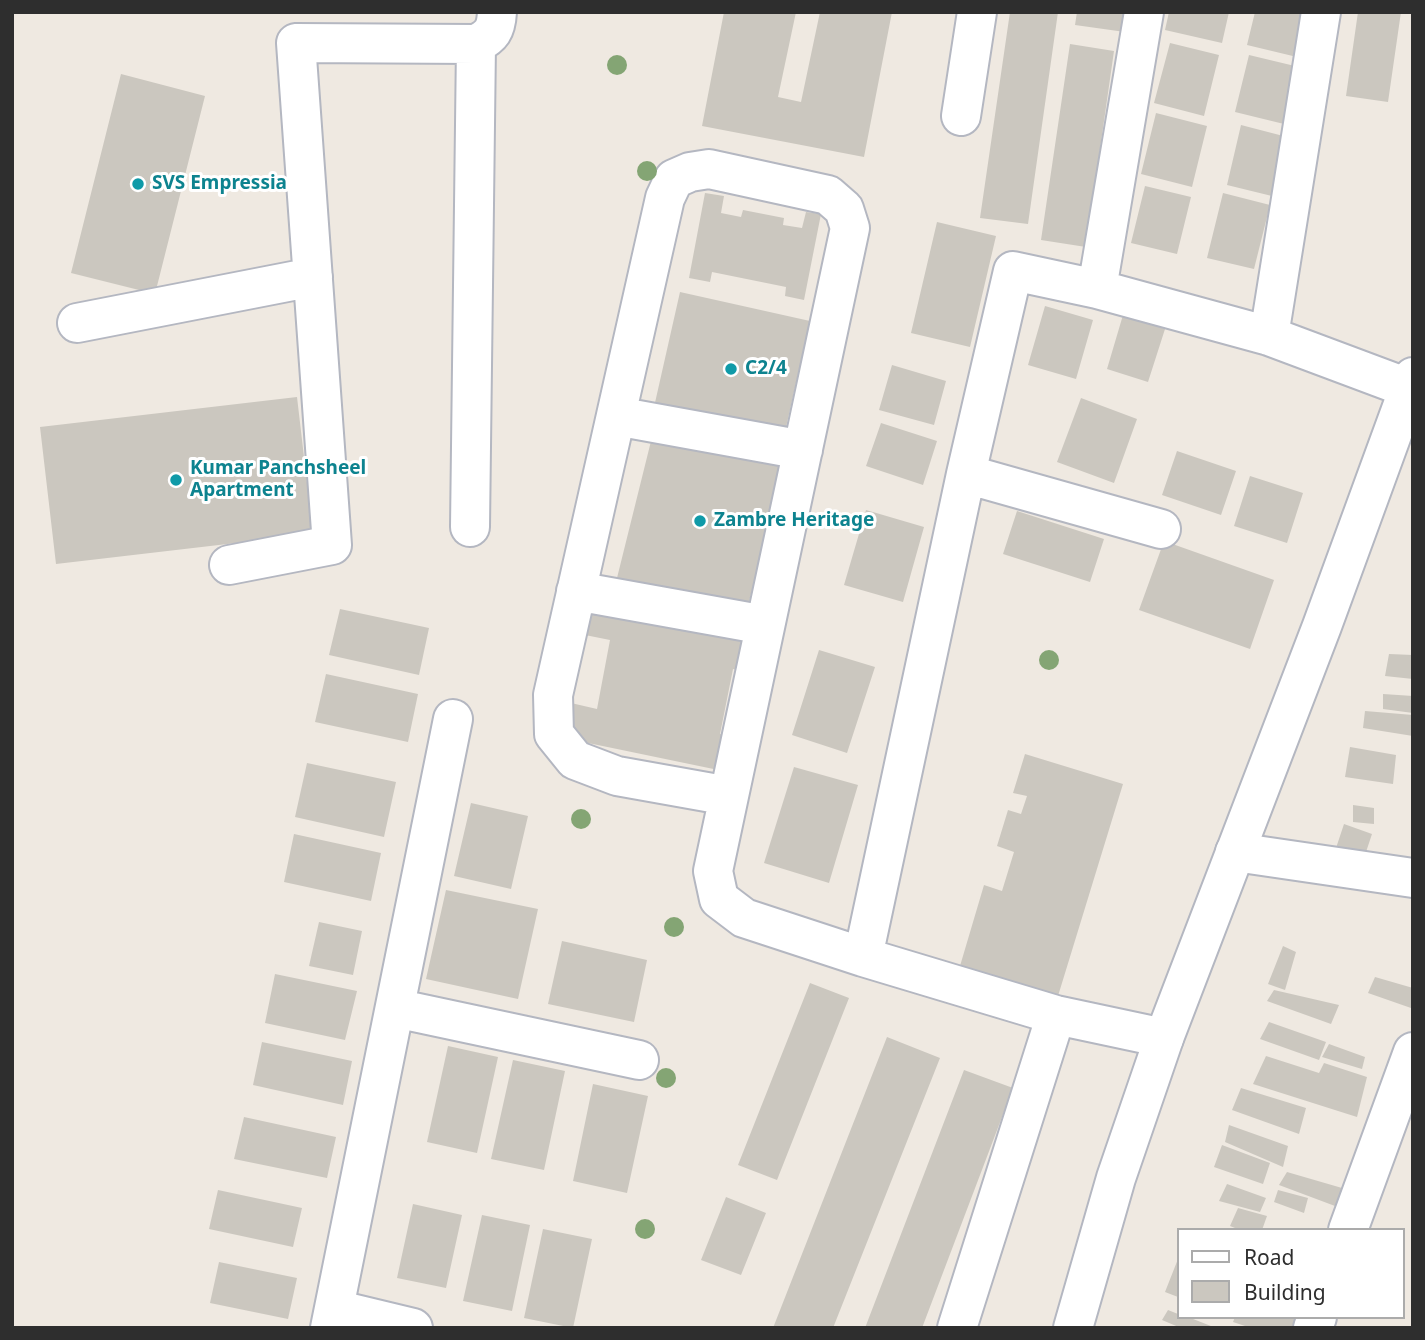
<!DOCTYPE html>
<style>
body{margin:0}
#map{position:relative;width:1425px;height:1340px;overflow:hidden;background:#efe9e1;font-family:"Noto Sans",sans-serif}
canvas{display:block}
.frame{position:absolute;inset:0;border:14px solid #2e2e2e;pointer-events:none}
.legend{position:absolute;left:1177px;top:1228px;width:228px;height:91px;box-sizing:border-box;background:#fff;border:2px solid #ababab;margin:0;padding:9px 12px;list-style:none;font-size:21px;color:#2e2e2e}
.legend li{display:flex;align-items:center;gap:14px;height:35px}
.legend b{width:35px;border:2px solid #ababab}
</style>
<div id="map">
<canvas width="1425" height="1340"></canvas>
<div class="frame"></div>
<ul class="legend">
<li><b style="height:9px;background:#fff"></b>Road</li>
<li><b style="height:19px;background:#cbc7bf"></b>Building</li>
</ul>
</div>
<script>
const c = document.querySelector('canvas').getContext('2d');
c.lineJoin = 'round';
function paint(path, color) { c.fillStyle = color; c.fill(path, 'evenodd'); }
function trace(path, color, width, dash) { c.strokeStyle = color; c.lineWidth = width; c.lineCap = dash ? 'butt' : 'round'; c.setLineDash(dash || []); c.stroke(path); }
function label(font, color, halo, rows, align = 'center') {
  c.font = font + ' "Noto Sans",sans-serif'; c.lineWidth = 6; c.setLineDash([]); c.textBaseline = 'middle'; c.strokeStyle = halo; c.fillStyle = color; for (const [text, x, y, turn = 0] of rows) {
    c.save(); c.translate(x, y); c.rotate((+turn || 0) * Math.PI / 180); c.textAlign = isNaN(turn) ? turn : align; if (halo) c.strokeText(text, 0, 0); c.fillText(text, 0, 0); c.restore();
  }
}
paint(new Path2D(`
 M724,12h72l-18,85 23,5 19,-90h72l-28,145 -162,-31z
 M1010,12h48l-30,212 -48,-6z
 M1077,12h51l-3,20 -50,-7z
 M1169,12h60l-7,31 -57,-13z
 M1255,12h53l-11,45 -50,-12z
 M1358,12h43l-13,90 -42,-6z
 M1170,43l49,12 -15,61 -50,-13z
 M1070,44l44,7 -28,196 -45,-7z
 M1249,55l50,12 -15,57 -49,-12z
 M121,74l84,22 -50,198 -84,-21z
 M1156,113l51,13 -15,61 -51,-13z
 M1241,125l50,13 -15,59 -49,-12z
 M1145,186l46,11 -14,57 -46,-11z
 M705,193l19,3 -3,17 20,4 2,-7 41,8 -1,7 19,3 4,-16 15,2 -17,86 -19,-4 1,-9 -74,-15 -2,10 -21,-4z
 M1223,193l47,12 -16,64 -47,-11z
 M937,222l59,14 -26,111 -59,-14z
 M680,292l130,29 -28,124 -130,-29z
 M1045,306l48,14 -17,59 -48,-14z
 M1123,315l42,14 -17,53 -41,-13z
 M892,365l54,16 -12,44 -55,-15z
 M297,397l16,137 -257,30 -16,-137z
 M1081,398l56,21 -23,64 -57,-21z
 M881,423l56,18 -14,44 -57,-19z
 M654,429l130,32 -38,153 -130,-32z
 M1177,451l59,20 -15,44 -59,-20z
 M1250,476l53,17 -16,50 -53,-17z
 M866,510l58,17 -21,75 -59,-17z
 M1017,511l87,28 -14,43 -87,-28z
 M1164,541l110,39 -24,69 -111,-39z
 M340,609l89,19 -10,47 -90,-20z
 M591,609l164,34 -6,30 -16,-4 -13,65 16,4 -8,34 -164,-34 7,-35 26,6 13,-69 -25,-5z
 M819,650l56,17 -28,86 -55,-18z
 M1389,654l24,1v24l-28,-3z
 M326,674l92,20 -10,48 -93,-20z
 M1383,694l30,2v17l-30,-4z
 M1365,711l48,4v21l-50,-8z
 M1350,747l46,8 -3,29 -48,-7z
 M1025,754l98,30 -65,212 -98,-30 24,-81 18,6 12,-39 -17,-6 11,-36 13,4 6,-18 -14,-3z
 M307,763l89,19 -12,55 -89,-20z
 M794,767l64,18 -29,98 -65,-20z
 M471,803l57,13 -17,73 -57,-13z
 M1353,805l21,3v16l-21,-2z
 M1344,824l28,10 -7,21 -29,-7z
 M294,834l87,19 -10,48 -87,-19z
 M446,890l92,19 -20,90 -92,-20z
 M319,922l43,9 -9,44 -44,-9z
 M562,941l85,19 -13,62 -86,-18z
 M1283,946l13,6 -11,38 -17,-6z
 M275,974l82,17 -12,49 -80,-17z
 M1375,977l38,11 -2,20 -43,-15z
 M810,983l39,15 -72,182 -39,-15z
 M1274,990l65,15 -8,19 -64,-23z
 M1269,1022l57,20 -7,18 -59,-21z
 M887,1037l53,21 -107,270h-60z
 M262,1042l90,19 -9,44 -90,-20z
 M1329,1044l36,13 -3,12 -40,-12z
 M448,1046l50,11 -21,96 -50,-11z
 M1266,1056l53,17 5,-10 43,14 -10,40 -104,-33z
 M513,1060l52,11 -21,99 -53,-11z
 M964,1070l49,18 -91,240h-57z
 M593,1084l55,12 -21,97 -54,-12z
 M1241,1088l65,20 -7,26 -67,-24z
 M244,1117l92,20 -9,41 -93,-19z
 M1229,1125l59,21 -5,21 -58,-25z
 M1222,1145l48,18 -7,21 -49,-17z
 M1287,1172l55,16 -7,18 -56,-21z
 M1227,1184l39,14 -6,14 -41,-11z
 M218,1190l84,18 -9,39 -84,-18z
 M1278,1190l30,8 -4,15 -30,-11z
 M726,1197l40,16 -25,62 -40,-15z
 M413,1204l49,11 -16,73 -49,-10z
 M1238,1208l29,8 -5,14h-22l-10,-4z
 M482,1215l48,10 -18,86 -49,-10z
 M543,1229l49,10 -19,89 -49,-10z
 M1178,1259v38l-13,-5z
 M219,1262l78,16 -9,41 -78,-16z
 M1168,1310l10,4v3h10l28,11h-35l-19,-8z
 M1235,1317h67l-2,11h-49l-18,-6z`), '#cbc7bf');
const minor = new Path2D(`
 M961,116l16,-104
 M1097,289l47,-277
 M77,323l236,-46
 M1269,336l52,-324
 M616,416l187,34
 M966,474l195,55
 M470,527l6,-483
 M229,565l103,-20 -36,-502 180,1c16,-8 20,-14 21,-32
 M576,591l189,34
 M729,796l-112,-20 -42,-16 -21,-26 -1,-39 112,-497 9,-19 16,-7 19,-3 119,26 16,14 6,19 -137,643 6,28 25,19 119,39 193,58 108,23
 M1235,852l178,26
 M863,957l103,-483 47,-203 84,18 172,47 139,52
 M395,1008l244,52
 M1348,1230l65,-178
 M334,1309l79,19
 M330,1328l123,-609
 M957,1328l99,-313
 M1313,1328l4,-11`);
const tertiary = new Path2D(`
 M1073,1328l43,-150 48,-140 158,-412 91,-249`);
trace(minor, '#b4b7c1', 42);
trace(tertiary, '#b4b7c1', 42);
trace(minor, '#fff', 38);
trace(tertiary, '#fff', 38);
c.fillStyle = '#84a574';
for (const [x, y] of [
 [617,65],
 [647,171],
 [1049,660],
 [581,819],
 [674,927],
 [666,1078],
 [645,1229]
]) { c.beginPath(); c.arc(x, y, 10, 0, 2 * Math.PI); c.fill(); }
for (const [x, y, r, color] of [
 [138,184,7,"#0f9aa8"],
 [731,369,7,"#0f9aa8"],
 [176,480,7,"#0f9aa8"],
 [700,521,7,"#0f9aa8"]
]) { const dot = new Path2D(); dot.arc(x, y, r, 0, 2 * Math.PI); c.fillStyle = color; c.fill(dot); trace(dot, '#fff', 2.5); }
label('bold 19px', '#0d838f', '#fff', [
 ["SVS Empressia",152,184],
 ["C2/4",745,369],
 ["Kumar Panchsheel",190,469],
 ["Apartment",190,491],
 ["Zambre Heritage",714,521]
], 'left');
</script>
